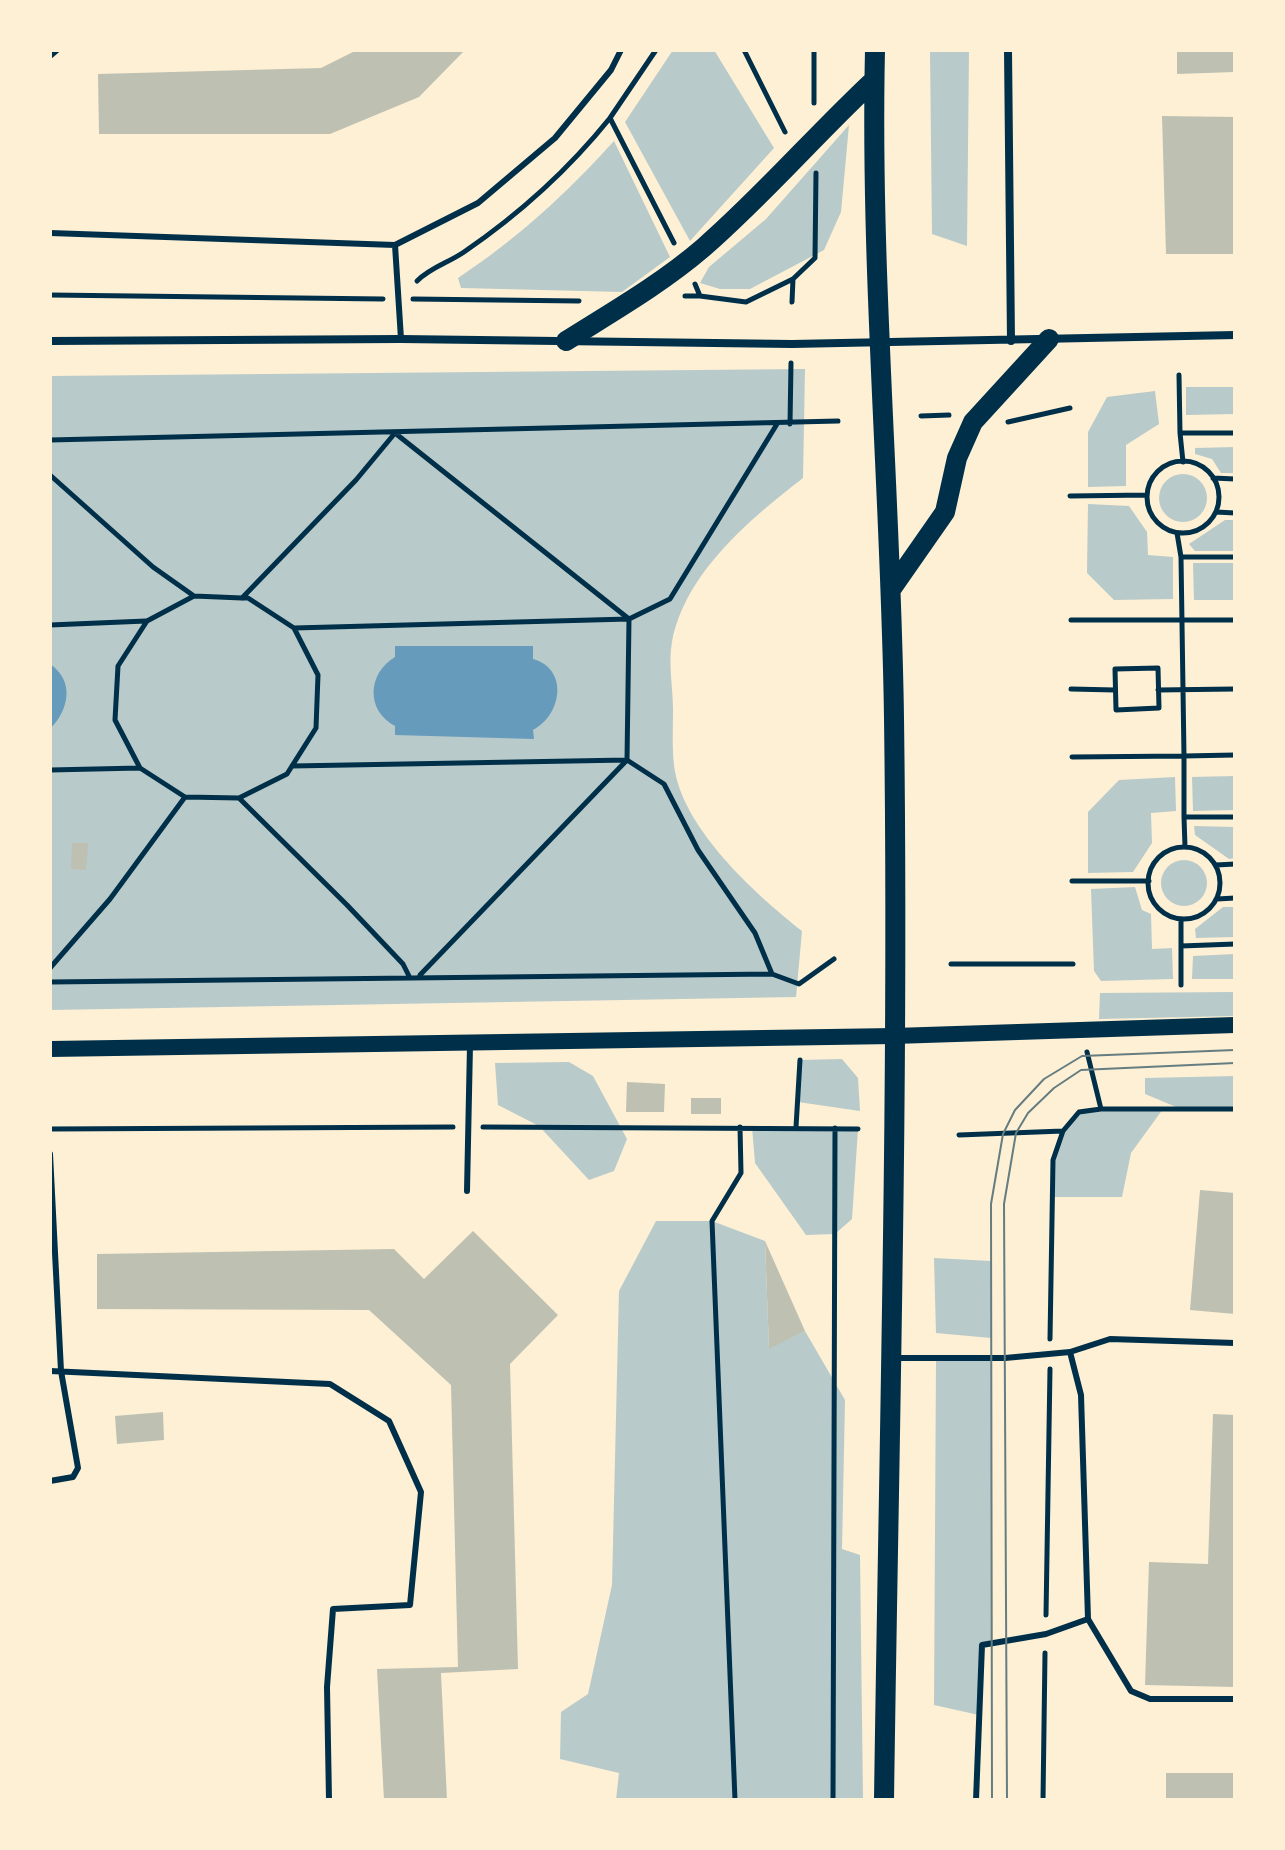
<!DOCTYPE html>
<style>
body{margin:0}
#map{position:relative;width:1285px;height:1850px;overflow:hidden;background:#fdf0d5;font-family:"Source Sans 3",sans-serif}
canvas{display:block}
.frame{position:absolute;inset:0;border:52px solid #fdf0d5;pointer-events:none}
</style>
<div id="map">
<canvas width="1285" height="1850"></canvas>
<div class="frame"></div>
</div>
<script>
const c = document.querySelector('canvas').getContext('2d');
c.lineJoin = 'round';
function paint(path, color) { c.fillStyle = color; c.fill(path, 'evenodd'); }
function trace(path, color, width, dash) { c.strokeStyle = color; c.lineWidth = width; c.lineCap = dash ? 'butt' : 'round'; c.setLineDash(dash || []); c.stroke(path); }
paint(new Path2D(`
 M673,50h41l60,98 -84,93 -65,-119z
 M930,50h39l-2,196 -35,-12z
 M849,125l-8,87 -17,38 -74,39h-30l-20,-6 9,-16 57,-48z
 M614,141l56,116 -48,35 -161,-4 -3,-10c59,-39 108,-84 156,-137z
 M805,369l-2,109c-53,41 -118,95 -131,164 -4,21 1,46 1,67 0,19 -1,38 1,56 7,62 81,129 128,166l-6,66 -746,13v-634z
 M1186,387h49v27l-49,1z
 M1155,391l4,33 -33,21v41l-38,1v-55l19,-35z
 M1235,447v26h-14l-9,-14 -17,-5v-6z
 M1159 498a24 24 0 1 1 48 0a24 24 0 1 1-48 0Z
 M1088,504l41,2 18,26 1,23 25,2v42l-59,1 -27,-27z
 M1225,520h10v31h-40l-6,-7z
 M1193,563h42v37h-41z
 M1235,776v34l-42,1 -1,-34z
 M1175,777l1,34 -25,2 1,30 -19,29 -45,1v-61l31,-32z
 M1194,826l41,1v31l-6,1 -34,-24z
 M1161 883a23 23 0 1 1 46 0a23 23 0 1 1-46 0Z
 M1135,887l7,23 9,4 1,35 20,-1 1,31 -72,2 -7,-10 -3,-82z
 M1223,907h12v30l-39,1 -1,-9z
 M1235,954v25h-43l1,-23z
 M1235,992v24l-136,3 1,-26z
 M842,1059l16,19 2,33 -62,-9 2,-42z
 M569,1062l24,14 34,63 -13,32 -25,9 -50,-54 -41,-21 -3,-42z
 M1235,1076v33h-54l-36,-15v-16z
 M1163,1109l-32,44 -9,44h-70c1,-35 4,-58 27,-85z
 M752,1127l106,2 -6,90 -17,15 -29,1 -51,-72z
 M656,1221h56l53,20 4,107 36,-17 40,69 -3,149 18,6 3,245h-247l3,-27 -59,-14 1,-47 27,-18 24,-109 7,-294z
 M934,1258l57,3v77l-55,-5z
 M991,1358l1,286 -10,1 -3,70 -45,-10 2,-345z`), '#b9caca');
paint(new Path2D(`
 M395,646h138v13c36,10 29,56 0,71l1,9 -139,-4v-9c-30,-16 -27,-53 0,-69z
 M50,664c25,17 19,46 0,65z`), '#669bbc');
paint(new Path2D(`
 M357,50h108l-46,47 -89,37h-231l-1,-60 223,-6z
 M1177,50h58v22l-58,2z
 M1162,116l73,1v137h-69z
 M72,843h16l-2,27 -15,-1z
 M627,1082l38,2 -1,28h-38z
 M691,1098h30v16h-30z
 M1200,1190l35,3v121l-45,-4z
 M473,1231l85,84 -48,49 8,305 -77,4 6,127h-63l-7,-131 81,-2 -7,-282 -82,-75 -272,-1v-55l297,-5 30,30z
 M765,1241l40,90 -36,18z
 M163,1412l1,28 -47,4 -2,-28z
 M1213,1414l22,1v272l-90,-2 4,-123 59,2z
 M1166,1773h69v27h-69z`), '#bec0b2');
trace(new Path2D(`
 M656,50l-46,68 64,125
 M744,50l41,82
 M814,50v53
 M417,281c14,-14 31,-18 47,-29 54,-37 105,-83 146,-134
 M695,284l5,12 46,6 47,-23
 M50,295l333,4
 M685,296h15
 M413,299l166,2
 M792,302l1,-23 22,-21 1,-85
 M1179,375l1,58h55
 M921,416l28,-1
 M1008,422l62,-14
 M790,424l1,-61
 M1180,433l3,29
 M50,440l788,-19
 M1147 497a36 36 0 1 1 72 0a36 36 0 1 1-72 0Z
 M50,475l103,92 41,29
 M1213,478l22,1
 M1070,496l77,-1
 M1216,512l19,1
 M1177,533l4,24
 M1235,557h-54l3,199 51,-1
 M242,598l114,-118 39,-47 234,186 -335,9 -46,-30h-6l-48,-2 -47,25 -29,45 -3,54 25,48 45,29 54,1 48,-24 5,-8 24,-38 2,-53 -24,-47
 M1071,620h164
 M50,625l96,-4
 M1158,668l1,40 -43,2 -1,-41z
 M1071,689l44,1
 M1158,690l77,-1
 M1072,757l112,-1v61h51
 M292,766l335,-6 37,24 34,66 57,83 17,41
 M50,770l90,-2
 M239,798l108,107 56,59 6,12
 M1184,817l1,30
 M1148 883a36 36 0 1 1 72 0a36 36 0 1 1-72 0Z
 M1216,865l19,-1
 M1072,881h77
 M1217,899l18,-1
 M1181,946v-27
 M951,964h122
 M50,968l60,-69 75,-102
 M420,975l207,-215 2,-141 41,-20 107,-175
 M50,982l722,-8 27,10 35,-25
 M1181,985v-39l54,-2
 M1087,1052l14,57
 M483,1127l375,2
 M796,1127l4,-67
 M50,1129l403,-2
 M959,1135l104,-4
 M1050,1339l3,-179 10,-29 16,-19 22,-3h134
 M1046,1615l4,-246
 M735,1800l-23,-579 29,-48 -1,-46
 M833,1800l2,-672
 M1043,1800l2,-147`), '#003049', 5);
trace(new Path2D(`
 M50,56l7,-6
 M50,233l345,12 83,-42 77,-65 56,-68 10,-20
 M395,245l6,94
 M50,1154l11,217 17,97 -5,9 -23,4
 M467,1191l3,-146
 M894,1358h111l65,-6
 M50,1371l280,13 59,37 32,71 -11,113 -77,4 -6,78 2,113
 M1088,1619l43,72 19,8h85
 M976,1800l6,-155 64,-11 42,-15 -7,-224 -11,-43 40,-13 125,4`), '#003049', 6);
trace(new Path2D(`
 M1008,50l3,291
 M50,341l351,-2 391,5 443,-9`), '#003049', 8);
trace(new Path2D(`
 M50,1049l844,-13 341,-11`), '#003049', 16);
trace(new Path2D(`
 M875,50c-5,222 16,446 19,668 5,361 -5,721 -10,1082
 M566,341c46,-29 95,-57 137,-93 61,-53 113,-114 171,-168
 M892,588l53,-76 12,-54 16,-36 76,-83`), '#003049', 20);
trace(new Path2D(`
 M992,1800l-1,-596 12,-70 12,-24 29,-31 38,-23 153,-6
 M1007,1800l-3,-596 12,-71 12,-20 26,-25 27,-18 154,-7`), '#657d81', 2);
</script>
